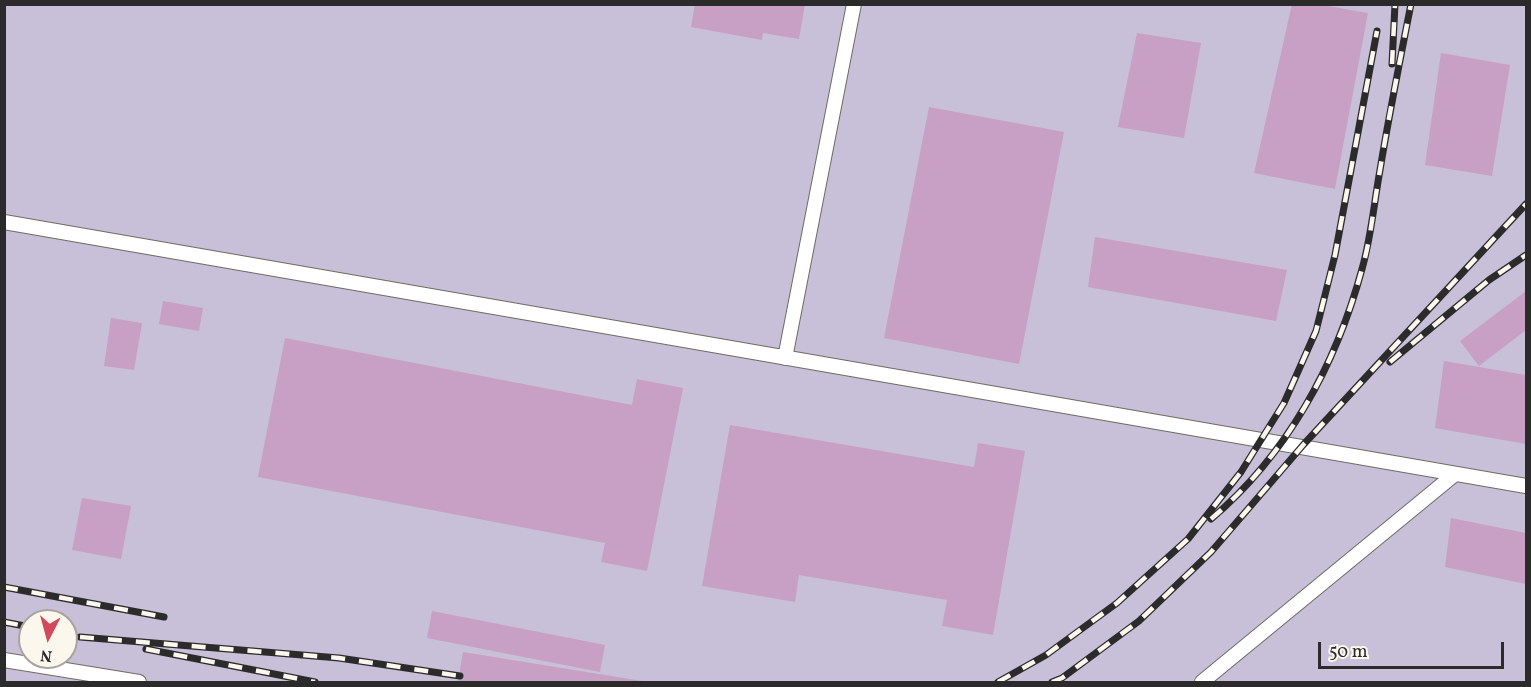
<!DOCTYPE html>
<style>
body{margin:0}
#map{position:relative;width:1531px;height:687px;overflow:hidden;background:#ece5c7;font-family:Vollkorn,serif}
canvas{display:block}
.frame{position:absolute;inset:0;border:6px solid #2b2b2b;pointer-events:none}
.north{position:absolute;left:18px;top:609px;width:60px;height:60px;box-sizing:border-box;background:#fbf7ec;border:2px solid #a8a59f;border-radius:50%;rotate:186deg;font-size:16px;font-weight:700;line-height:24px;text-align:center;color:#2b2b2b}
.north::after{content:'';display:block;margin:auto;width:21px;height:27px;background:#d1495b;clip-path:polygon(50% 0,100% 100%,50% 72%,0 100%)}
.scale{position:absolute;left:1318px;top:642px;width:186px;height:27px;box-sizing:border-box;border:3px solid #2b2b2b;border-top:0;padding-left:8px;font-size:18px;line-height:21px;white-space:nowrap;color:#2b2b2b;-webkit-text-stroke:4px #fbf7ec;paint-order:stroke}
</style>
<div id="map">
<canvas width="1531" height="687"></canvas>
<div class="frame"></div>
<div class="north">N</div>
<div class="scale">50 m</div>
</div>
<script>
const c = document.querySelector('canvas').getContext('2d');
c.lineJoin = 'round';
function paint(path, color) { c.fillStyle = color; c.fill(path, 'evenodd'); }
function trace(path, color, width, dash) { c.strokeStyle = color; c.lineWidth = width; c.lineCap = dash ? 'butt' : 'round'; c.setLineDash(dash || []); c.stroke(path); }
paint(new Path2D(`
 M4,5h1522v677h-1521zM30,621h36v36h-36z`), '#c8bfd8');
paint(new Path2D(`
 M695,4h110l-6,35 -36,-6 -1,7 -71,-13z
 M1292,4h24l52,9 -33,176 -81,-16z
 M1137,33l64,10 -17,95 -66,-11z
 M1441,53l69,12 -18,111 -67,-11z
 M929,107l135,25 -45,232 -135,-26z
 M1095,237l192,33 -11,51 -188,-34z
 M1526,291v39l-47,36 -19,-25z
 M163,301l40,7 -4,23 -40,-7z
 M111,318l31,5 -8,47 -30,-4z
 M285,338l347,67 5,-26 46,9 -36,183 -46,-9 4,-19 -347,-66z
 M1444,361l82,14v69l-91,-16z
 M730,425l244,42 4,-24 47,8 -32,184 -51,-9 5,-26 -148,-25 -4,27 -93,-16z
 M82,498l49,8 -10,53 -49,-9z
 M1451,518l75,15v51l-81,-17z
 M432,611l173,34 -5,27 -173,-34z
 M463,652l179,29v1h-184z`), '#c8a0c5');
const lane = new Path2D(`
 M4,222l1522,264
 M785,358l69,-354
 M4,660l135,22
 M1202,682l253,-208`);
trace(lane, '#6f6c62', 16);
trace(lane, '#fff', 14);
const rail = new Path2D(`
 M1392,64l3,-60
 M1390,362l99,-82 37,-25
 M1211,519c76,-64 125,-154 151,-250 9,-31 12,-66 18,-99 9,-55 20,-110 31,-166
 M4,587l160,30
 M4,622l26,5
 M80,637l259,21 121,18
 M146,649l169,33
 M998,682l48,-27 71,-52 71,-64 53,-67 43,-69 32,-72 19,-76 42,-224
 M1052,682l10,-4 77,-57 72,-69 93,-108 222,-240`);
trace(rail, '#2b2b2b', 7);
trace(rail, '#fbf7ec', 4.5, [14]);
</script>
